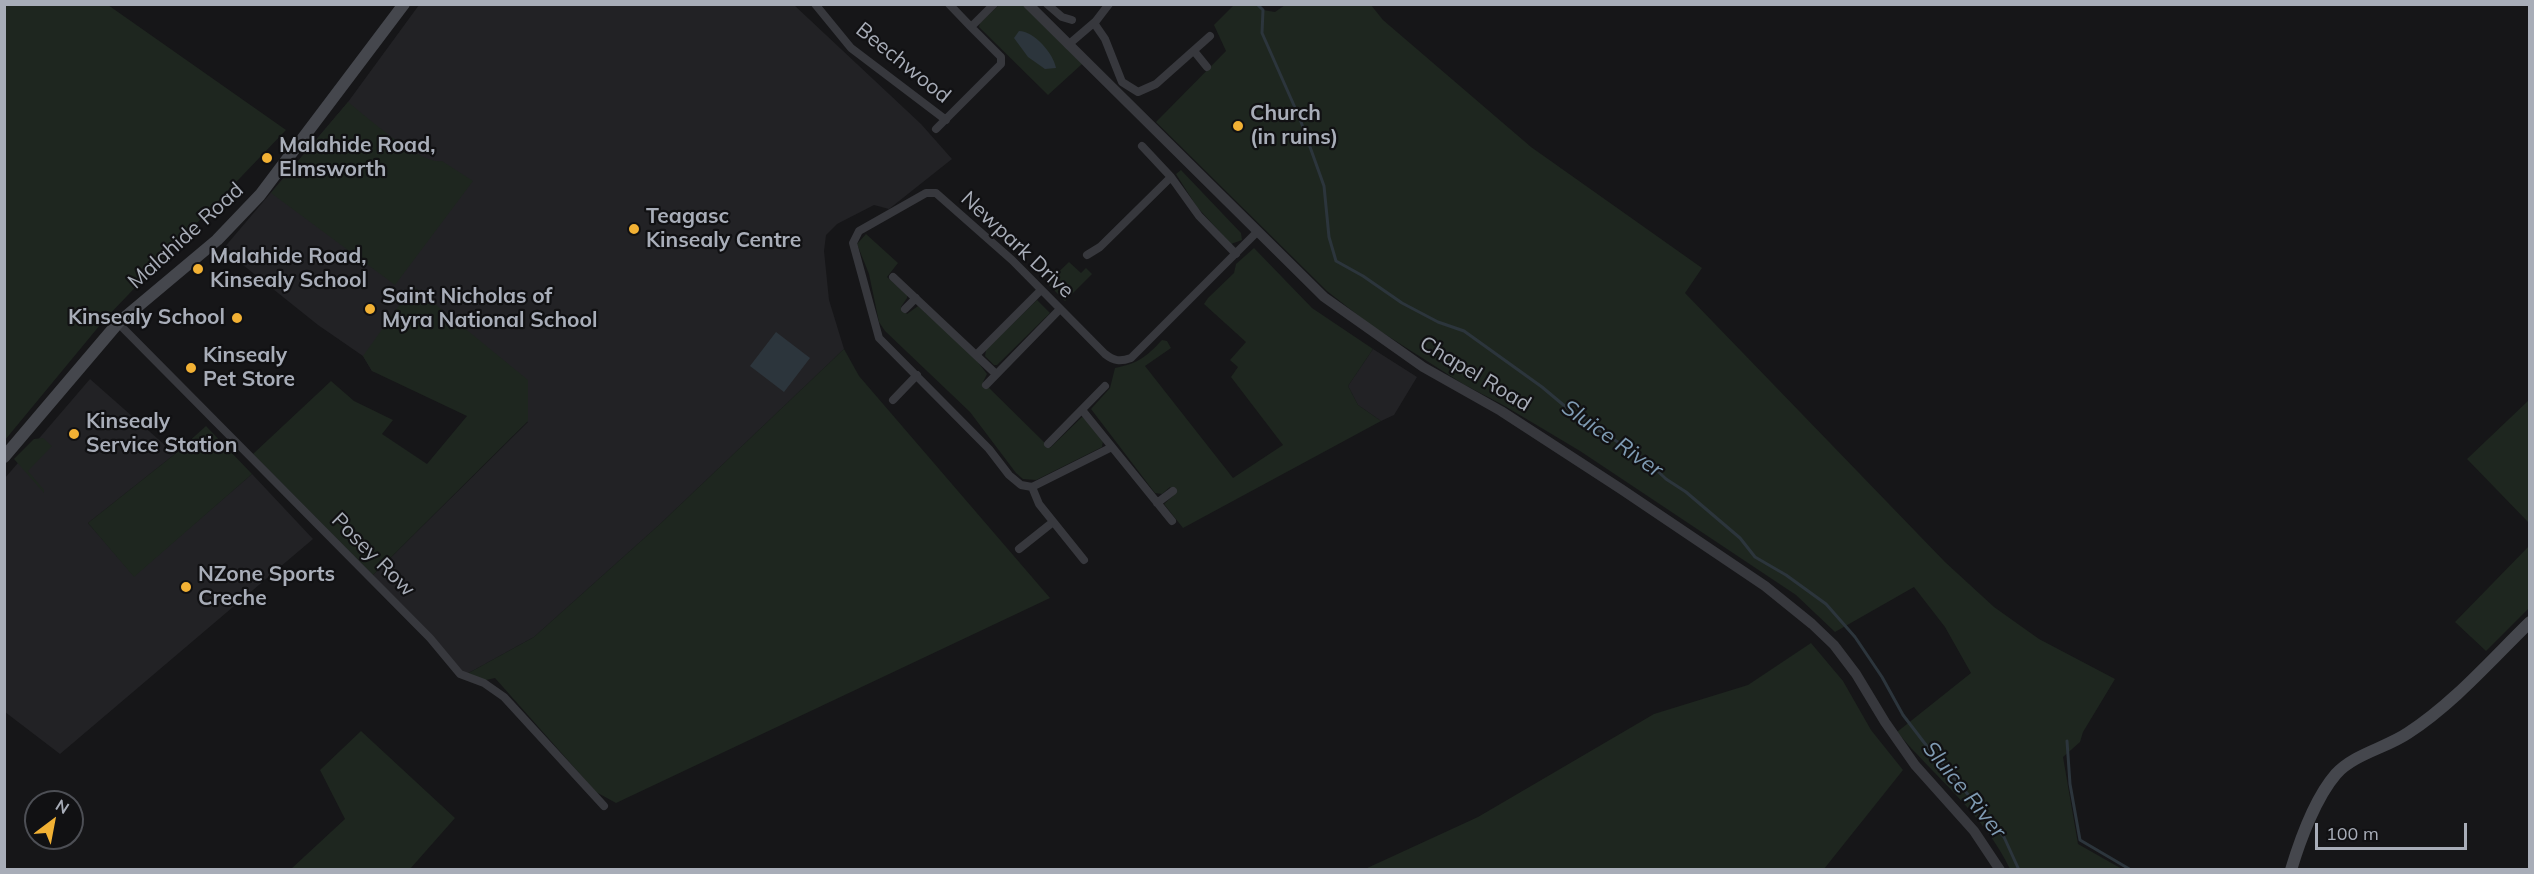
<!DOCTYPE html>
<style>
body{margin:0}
#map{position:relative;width:2534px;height:874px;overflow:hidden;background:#161618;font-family:Mulish,sans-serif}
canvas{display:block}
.frame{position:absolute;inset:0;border:6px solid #a8adb8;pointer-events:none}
.north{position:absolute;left:24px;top:790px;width:60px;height:60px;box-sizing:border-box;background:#111113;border:2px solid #4d4f55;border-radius:50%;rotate:32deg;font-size:16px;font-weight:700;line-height:24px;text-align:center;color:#a8adb8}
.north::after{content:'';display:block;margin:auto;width:21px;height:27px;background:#f2b134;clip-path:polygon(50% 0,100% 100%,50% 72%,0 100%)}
.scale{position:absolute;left:2315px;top:823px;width:152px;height:27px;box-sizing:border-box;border:3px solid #a8adb8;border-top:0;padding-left:8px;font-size:18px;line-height:21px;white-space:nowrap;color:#a8adb8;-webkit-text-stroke:4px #111113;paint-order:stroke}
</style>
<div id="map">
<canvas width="2534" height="874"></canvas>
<div class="frame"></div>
<div class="north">N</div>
<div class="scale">100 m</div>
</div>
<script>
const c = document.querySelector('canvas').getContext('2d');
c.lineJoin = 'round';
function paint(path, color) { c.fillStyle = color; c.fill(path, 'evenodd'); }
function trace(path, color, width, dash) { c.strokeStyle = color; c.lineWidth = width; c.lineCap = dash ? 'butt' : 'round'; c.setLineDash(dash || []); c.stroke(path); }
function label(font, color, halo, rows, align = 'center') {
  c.font = font + ' Mulish,sans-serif'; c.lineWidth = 4.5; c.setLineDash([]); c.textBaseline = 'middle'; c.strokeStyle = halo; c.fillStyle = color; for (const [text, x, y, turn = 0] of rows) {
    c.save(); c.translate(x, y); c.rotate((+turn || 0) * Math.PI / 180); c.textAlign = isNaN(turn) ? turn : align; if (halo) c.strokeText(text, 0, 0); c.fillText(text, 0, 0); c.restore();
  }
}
paint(new Path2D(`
 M419,5h375l127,119 31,35 -63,50 -15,-4 -37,19 -11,11 -2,16 5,49 15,49 -185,176 -125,112 -69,38 -92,-100 155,-153 -156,-51 -9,-15 -45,-31 -95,-76 125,-147z
 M1373,349l44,28 -23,38 -13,6 -23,-16 -10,-19z
 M90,379l85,75 -87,69 46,53 118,-102 61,65 -253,215 -55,-42v-234z`), '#222225');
paint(new Path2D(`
 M5,4l103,1 178,125 -181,189 -100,121z
 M999,5h25l58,59 -34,31 -69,-68 1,-4z
 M1234,5h23l6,5 12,2 10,-7h86l12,15 148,127 171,121 -17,25 260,269 49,45 45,32 76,40 -32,53 -3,10 -17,15 15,87 44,25h-112c-25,-53 -75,-92 -113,-137l74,-59 -26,-46 -31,-40 -79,45 -39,-37 -216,-144 -77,-46 -40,-21 -94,-60 -42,-33 -171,-169 70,-71 -12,-26z
 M348,102c19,15 72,63 94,59l31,20 -78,104 -124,-92z
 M1181,170l60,63 1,7 -11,4 -34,-37 -21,-33z
 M866,234l32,29 -11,14 20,18v3l-6,9 6,7 11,-8 56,51 13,17 -4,8 67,66 32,-31 4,1 17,23 -1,6 -66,33 -13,-1 -7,-6 -46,-61 -85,-81 -6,-9 -10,-48 -12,-30z
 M1254,248l58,60 61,41 -25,37 10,19 23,16 -198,107 -19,-24 11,-10 -5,-7 -8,7 -7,-1 -64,-84 19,-21 5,-20c24,-5 31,-11 47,-28l5,1 4,7 -26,18 88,112 50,-33 -52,-68 7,-10 -8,-7 16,-18 -42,-38 4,-6 26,-25 2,-9z
 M1069,262l12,11 5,-5 6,6 -27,27 -18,-18z
 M413,286l115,94v41l-155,154 -120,-121 78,-73 23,20 39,19 -11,14 45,30 40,-48 -95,-45 -9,-15z
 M1037,300l13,13 -53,52h-3l-9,-9 1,-6z
 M844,349l15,27 191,222 -434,205 -20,-11 -101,-114 -22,5 -8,-8 69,-38 125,-112z
 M2529,400v123l-62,-64z
 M206,426l46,48 -118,103 -46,-54 87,-69z
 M43,438l9,8 -24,25 16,19v3l-30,-34 20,-20z
 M2529,546v62l-43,43 -31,-29z
 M1811,643l32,38 28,49 32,40 -79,99h-459l113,-52 176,-103 94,-29z
 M361,731l94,87 -45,51h-119l54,-50 -25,-49z`), '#1e261f');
paint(new Path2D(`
 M1019,31c15,0 35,23 37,37l-11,1 -17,-12 -14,-19z
 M776,332l34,26 -26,34 -34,-26z`), '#2c353c');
trace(new Path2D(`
 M1257,4l6,6 -1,23 38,86 24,67 5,51 7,24 27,15 39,27 36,19 26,9 78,56 31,26 74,48 19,18 20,13 54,46 15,19 31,18 40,29 29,33 27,40 21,38 23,30 78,92 15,33
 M2067,741l3,43 10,56 51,30`), '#2c353c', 3);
trace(new Path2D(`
 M815,4l36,44 95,72
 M949,4l22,23
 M1047,4l15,13 10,3
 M1094,23l11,16 17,43 16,10 18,-8 54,-48
 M1068,45l28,-24 13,-17
 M1194,51l13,16
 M936,129l65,-65v-7l-30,-30 23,-23
 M1142,146l29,31 28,39 37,38
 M1087,255l13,-8 71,-70
 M893,277l103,97
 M905,309l11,-11
 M118,323l312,315 30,36 24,9 20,14 100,109
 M977,354l64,-64
 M986,385l74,-76
 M893,400l24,-25
 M1082,410l90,111
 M1048,444l57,-58
 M1032,487l-11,-2 -12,-10 -20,-26 -110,-111 -26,-95 6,-12 67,-38h10l76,67 93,94c9,7 15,8 26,4l126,-126
 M1032,487l7,17 45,56
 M1032,487l80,-40
 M1157,503l16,-12
 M1019,549l34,-27`), '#37383d', 8);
trace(new Path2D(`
 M1028,4l296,293 99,70 78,44 120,78 144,97 47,38 22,21 22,29 29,48 30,43 59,66 26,39`), '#37383d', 10);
trace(new Path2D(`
 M4,457l114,-134 99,-83 43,-45 144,-191
 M2291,870c9,-30 25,-73 45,-96 18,-20 50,-26 72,-41 46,-30 83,-73 122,-111`), '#45474d', 12);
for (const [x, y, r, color] of [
 [1238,126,6,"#f2b134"],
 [267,158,6,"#f2b134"],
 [634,229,6,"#f2b134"],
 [198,269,6,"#f2b134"],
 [370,309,6,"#f2b134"],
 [237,318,6,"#f2b134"],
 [191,368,6,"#f2b134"],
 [74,434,6,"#f2b134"],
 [186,587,6,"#f2b134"]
]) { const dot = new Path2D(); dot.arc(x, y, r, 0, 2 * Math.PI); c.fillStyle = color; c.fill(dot); trace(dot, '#111113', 2); }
label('21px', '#a8adb8', '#111113', [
 ["Beechwood",903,63,39],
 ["Malahide Road",186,236,-42],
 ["Newpark Drive",1017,245,43],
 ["Chapel Road",1475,374,31],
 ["Posey Row",373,555,45]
]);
label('bold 21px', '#a8adb8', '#111113', [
 ["Church",1250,114],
 ["(in ruins)",1250,138],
 ["Malahide Road,",279,146],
 ["Elmsworth",279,170],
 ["Teagasc",646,217],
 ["Kinsealy Centre",646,241],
 ["Malahide Road,",210,257],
 ["Kinsealy School",210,281],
 ["Saint Nicholas of",382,297],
 ["Myra National School",382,321],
 ["Kinsealy School",225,318,"right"],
 ["Kinsealy",203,356],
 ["Pet Store",203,380],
 ["Kinsealy",86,422],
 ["Service Station",86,446],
 ["NZone Sports",198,575],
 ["Creche",198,599]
], 'left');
label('italic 22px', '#7f9bb3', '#111113', [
 ["Sluice River",1612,439,35],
 ["Sluice River",1964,790,51]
]);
</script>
